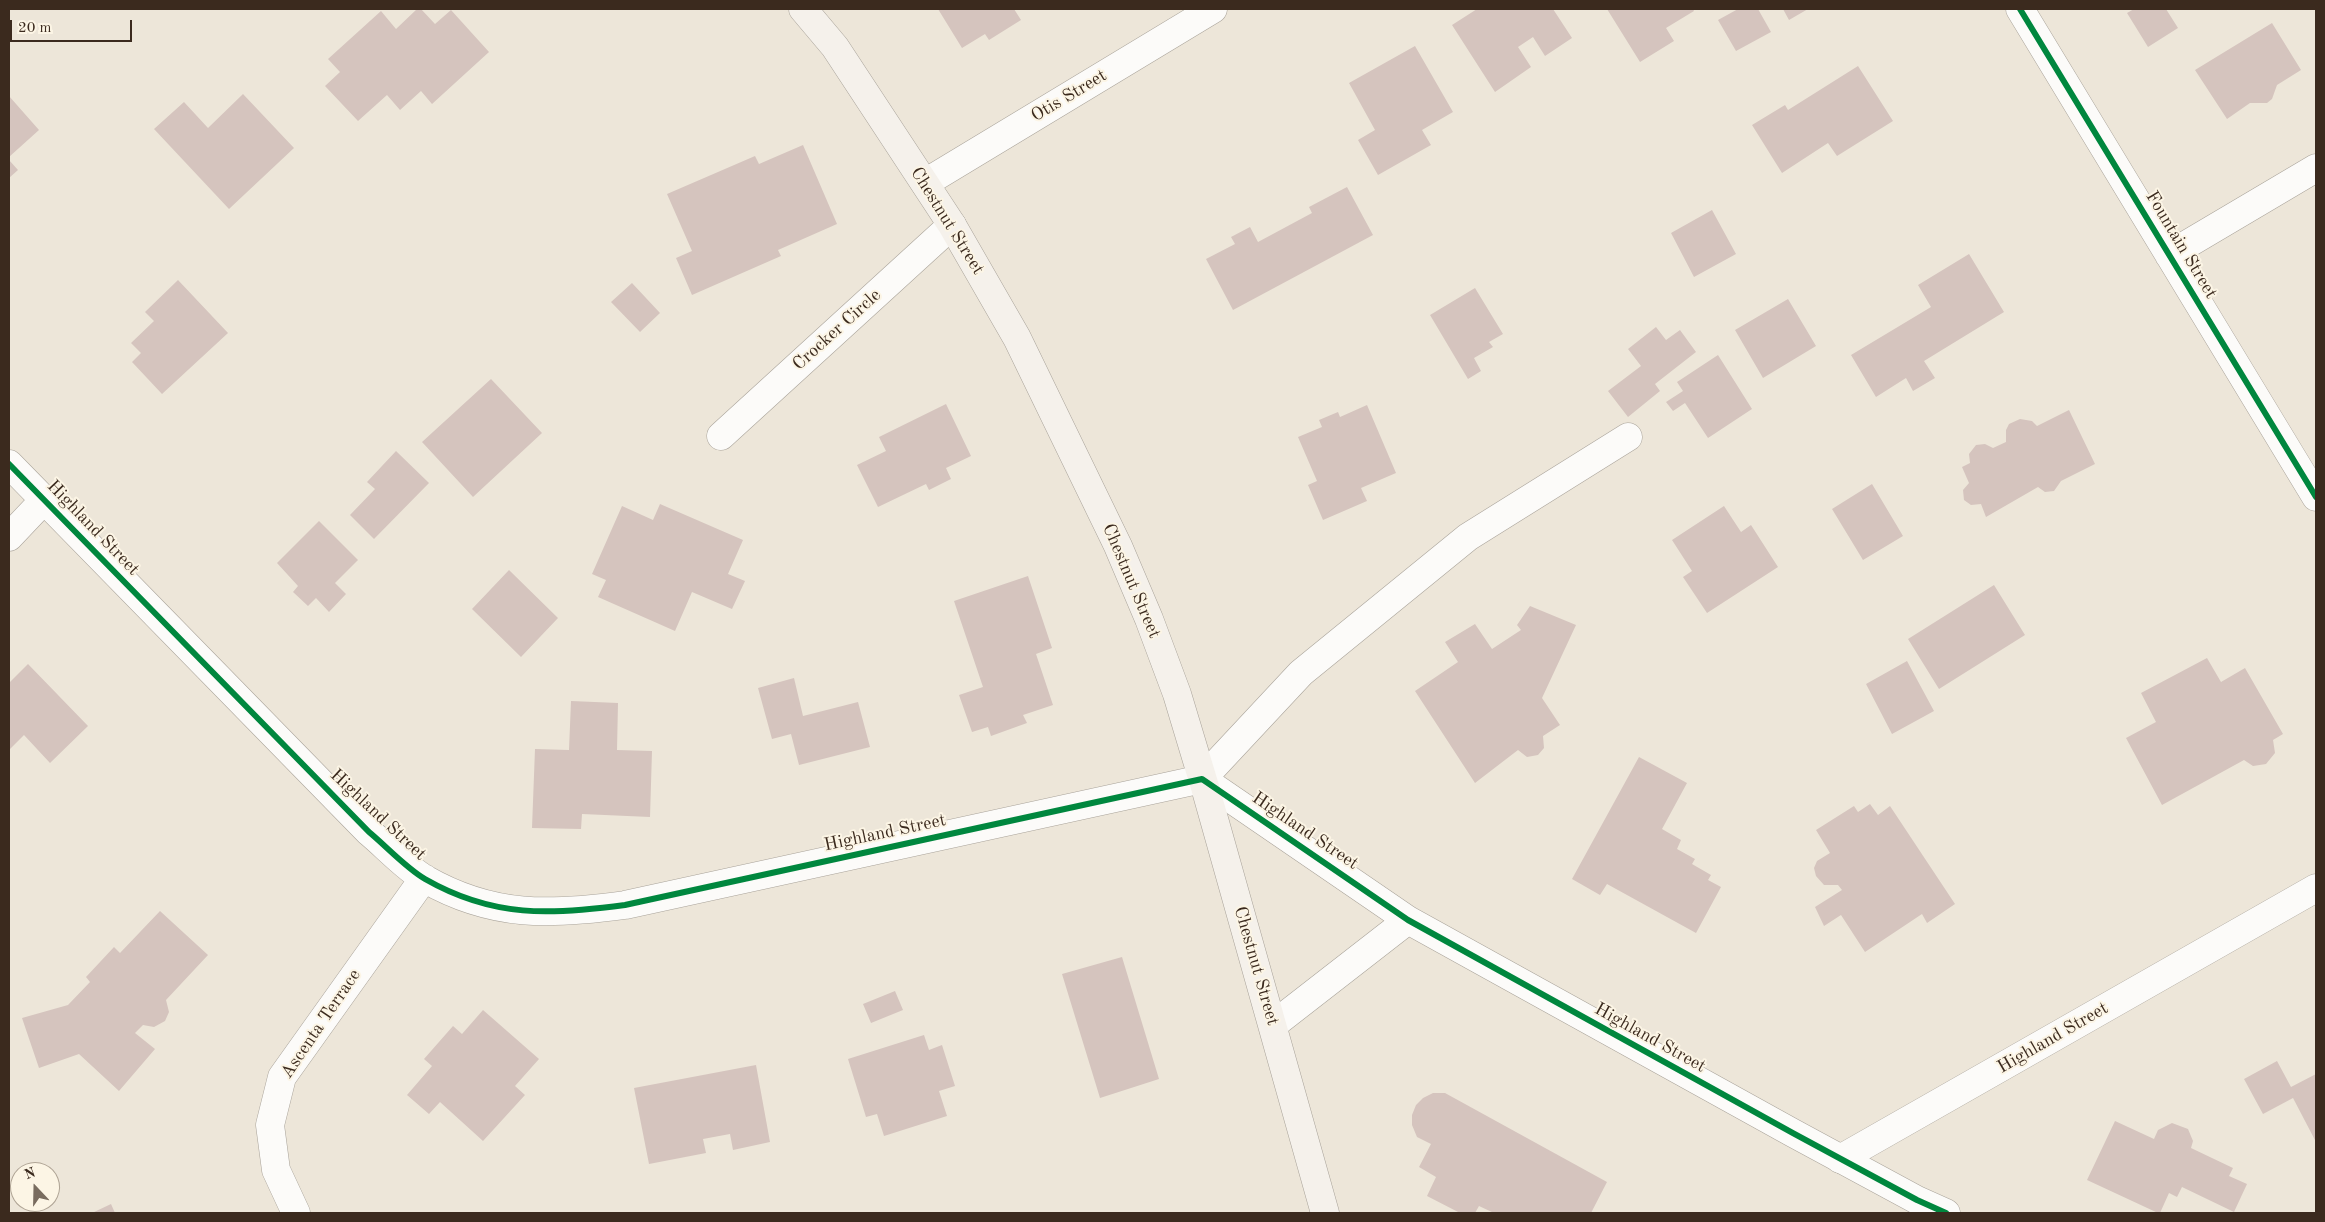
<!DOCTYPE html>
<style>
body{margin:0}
#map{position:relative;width:2325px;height:1222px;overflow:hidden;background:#ede6d9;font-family:"Old Standard TT",serif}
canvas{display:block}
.frame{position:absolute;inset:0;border:10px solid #3b2a1e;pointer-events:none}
.north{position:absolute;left:10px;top:1162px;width:50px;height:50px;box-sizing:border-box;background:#fcf5e5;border:1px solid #afa495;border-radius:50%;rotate:339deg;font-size:14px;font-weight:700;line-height:20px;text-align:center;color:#3b2a1e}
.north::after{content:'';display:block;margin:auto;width:18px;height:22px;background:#796c5f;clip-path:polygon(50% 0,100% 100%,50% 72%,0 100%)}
.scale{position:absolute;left:10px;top:20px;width:122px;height:22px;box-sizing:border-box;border:2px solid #3b2a1e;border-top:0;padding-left:6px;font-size:15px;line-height:18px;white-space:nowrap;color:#3b2a1e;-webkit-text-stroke:4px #fcf5e5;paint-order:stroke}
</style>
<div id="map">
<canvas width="2325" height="1222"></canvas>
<div class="frame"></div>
<div class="north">N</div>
<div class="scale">20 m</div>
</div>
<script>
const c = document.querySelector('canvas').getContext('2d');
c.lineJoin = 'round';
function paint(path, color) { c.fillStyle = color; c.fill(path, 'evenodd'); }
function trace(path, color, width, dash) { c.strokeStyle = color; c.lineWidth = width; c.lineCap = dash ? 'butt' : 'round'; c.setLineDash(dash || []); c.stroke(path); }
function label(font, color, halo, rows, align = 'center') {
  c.font = font + ' "Old Standard TT",serif'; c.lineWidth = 4; c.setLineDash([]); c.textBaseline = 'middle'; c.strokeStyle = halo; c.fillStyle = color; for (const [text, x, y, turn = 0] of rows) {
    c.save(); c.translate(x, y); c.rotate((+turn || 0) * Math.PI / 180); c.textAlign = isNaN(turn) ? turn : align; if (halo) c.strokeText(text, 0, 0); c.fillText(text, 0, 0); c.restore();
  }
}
paint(new Path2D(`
 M417,9h4l14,15 16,-14 38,42 -57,52 -11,-13 -21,19 -13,-15 -29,26 -33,-35 15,-14 -12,-13 53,-48 15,18z
 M938,9h76l7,11 -32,20 -4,-6 -23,14z
 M1477,9h76l19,29 -27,18 -12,-19 -15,10 13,20 -36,25 -43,-67z
 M1607,9h86l1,2 -28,17 8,13 -34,21z
 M1738,9h20l13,23 -35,19 -18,-31z
 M1783,9h25l-19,11z
 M2134,9h32l12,19 -30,19 -21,-34z
 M2272,23l29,47 -24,15 -5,14 -5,4h-17l-23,16 -32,-49z
 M1415,46l38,66 -31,18 9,15 -53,30 -20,-35 17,-10 -26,-47z
 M1858,66l35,55 -56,35 -9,-13 -46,30 -30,-48 33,-20 3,5z
 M243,94l51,54 -65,61 -75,-80 30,-27 24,26z
 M9,96l30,34 -30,27z
 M803,145l34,79 -59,26 3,6 -89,39 -16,-37 16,-7 -25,-57 88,-38 4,8z
 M9,160l9,10 -9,8z
 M1347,187l26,48 -140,75 -27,-51 29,-15 -4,-7 19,-10 8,15 54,-29 -3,-6z
 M1712,210l24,44 -42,23 -23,-44z
 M1969,254l35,58 -80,49 11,17 -22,13 -7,-13 -30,19 -25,-42 80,-48 -13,-22z
 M178,280l50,53 -66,61 -30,-32 9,-9 -10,-10 23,-22 -9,-9z
 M632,283l28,30 -20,19 -29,-30z
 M1475,288l28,46 -14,8 4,5 -19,11 7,13 -13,8 -38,-64z
 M1788,299l28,47 -53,32 -28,-48z
 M1656,327l10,13 14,-10 16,22 -41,32 5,7 -32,26 -20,-26 33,-25 -13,-17z
 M1718,355l34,54 -44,29 -23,-35 -12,8 -7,-9 17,-11 -6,-9z
 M491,379l51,54 -69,64 -51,-55z
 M946,404l25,52 -25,12 5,11 -22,11 -3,-6 -48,23 -21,-42 29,-14 -7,-14z
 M1367,405l29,68 -35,15 6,13 -44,19 -15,-35 9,-4 -19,-44 24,-10 -3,-7 19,-8 2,5z
 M2069,410l26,54 -34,17 -7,10 -9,1 -7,-5 -52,30 -5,-13 -10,1 -7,-5 -1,-10 6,-7 -7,-16 8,-4 -1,-9 7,-9 9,-1 8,4 13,-6v-12l3,-6 11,-5 12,2 5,5z
 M396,451l33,32 -55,56 -24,-24 25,-26 -8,-7z
 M1872,484l31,52 -40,24 -31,-51z
 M660,504l83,36 -15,34 17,7 -13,28 -40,-17 -17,39 -77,-34 8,-17 -14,-6 30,-68 31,14z
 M1724,506l17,26 10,-7 27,42 -71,46 -24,-36 9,-6 -20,-31z
 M319,521l39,39 -23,23 11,11 -17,18 -13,-14 -8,8 -15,-14 5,-6 -21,-23z
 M509,570l49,48 -37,39 -49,-48z
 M1028,576l24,72 -16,6 17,51 -30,10 4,8 -36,13 -3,-9 -16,5 -13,-37 24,-8 -29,-86z
 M1994,585l31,50 -86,54 -31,-50z
 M1530,606l46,19 -34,73 18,27 -17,11 1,12 -6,7 -11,2 -9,-7 -43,33 -60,-92 43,-29 -13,-20 30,-18 17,25 29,-19 -4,-5z
 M2207,658l14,24 24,-14 38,66 -10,6 2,13 -9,11 -13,2 -9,-6 -82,45 -36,-67 30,-16 -15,-29z
 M1907,661l27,50 -42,23 -26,-50z
 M28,664l60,62 -38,37 -26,-28 -15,15v-67z
 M794,678l9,38 55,-14 12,45 -71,18 -8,-31 -19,5 -14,-51z
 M571,701l47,2 -1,47 35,1 -2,66 -68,-3 -1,15 -49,-1 3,-79 34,1z
 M1639,757l48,26 -25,46 19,11 -4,9 18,10 -3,5 19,11 -3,5 13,7 -25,46 -89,-49 -7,11 -28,-16z
 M1870,804l8,11 12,-9 65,98 -28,19 -5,-9 -57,38 -24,-37 -17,11 -9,-19 27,-17 -4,-5h-14l-8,-9 -2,-8 3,-7 13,-8 -14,-23 38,-24 4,6z
 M160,911l48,44 -42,45 3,12 -4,9 -11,6 -11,-2 -8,8 20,16 -36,42 -40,-37 -40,14 -17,-50 46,-13 22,-23 -4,-5 28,-30 6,6z
 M1122,957l37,122 -59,19 -38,-124z
 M895,991l8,19 -32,13 -8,-19z
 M483,1010l56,49 -24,27 10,9 -42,46 -43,-39 -11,12 -22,-19 25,-29 -8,-7 29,-33 9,8z
 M924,1035l5,15 13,-5 13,41 -16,5 8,25 -63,20 -7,-22 -11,3 -18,-58z
 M2277,1061l14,26 25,-13v68l-23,-44 -30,16 -19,-35z
 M756,1065l14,77 -37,8 -3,-16 -27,5 3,14 -57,11 -15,-76z
 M1433,1093h12l162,89 -16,31h-97l-15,-7 -4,7h-15l-33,-17 9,-19 -17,-10 12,-23 -14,-7 -5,-12v-10l4,-10 7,-7z
 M2115,1121l39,18 4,-9 14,-7 16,6 5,12 -2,7 42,20 -4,8 18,8 -13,28 -52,-25 -5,10 -8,-4 -9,20h-2l-71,-33z
 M111,1204l4,9h-23z`), '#d5c4be');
const minor = new Path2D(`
 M2020,9l296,488
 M2169,255l147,-87
 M721,436l231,-211
 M9,464l360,368c17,14 37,36 56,47 68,39 126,36 200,26l577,-126 99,-106 167,-136 160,-100
 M9,537l35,-37
 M1840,1159l476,-271
 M296,1213l-20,-43 -6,-45 12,-48 142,-199`);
const tertiary = new Path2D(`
 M925,183l288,-174
 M1202,779l206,141 385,213 124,67 29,13
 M1273,1025l135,-105`);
const secondary = new Path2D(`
 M803,9l32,38 117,178 65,113 101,208 31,73 28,75 28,93 120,426`);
trace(minor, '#a9a39a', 29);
trace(tertiary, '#a9a39a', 29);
trace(secondary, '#a9a39a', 29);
trace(minor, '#fcfbf9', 28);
trace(tertiary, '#fcfbf9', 28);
trace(secondary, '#f5f1eb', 28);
trace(new Path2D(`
 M2020,9l296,488
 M9,464l360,368c17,14 37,36 56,47 68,39 126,36 200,26l577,-126 206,141 385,213 124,67 29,13`), '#00873e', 6);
label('18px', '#3b2a1e', '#fcf5e5', [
 ["Otis Street",1069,96,-31],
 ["Chestnut Street",947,221,58],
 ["Fountain Street",2181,245,59],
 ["Crocker Circle",837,330,-42],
 ["Highland Street",93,528,46],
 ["Chestnut Street",1131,581,67],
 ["Highland Street",378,815,43],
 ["Highland Street",1305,831,34],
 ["Highland Street",885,833,-12],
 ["Chestnut Street",1256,966,74],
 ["Ascenta Terrace",321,1024,-56],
 ["Highland Street",1650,1038,29],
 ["Highland Street",2053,1038,-30]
]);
</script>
